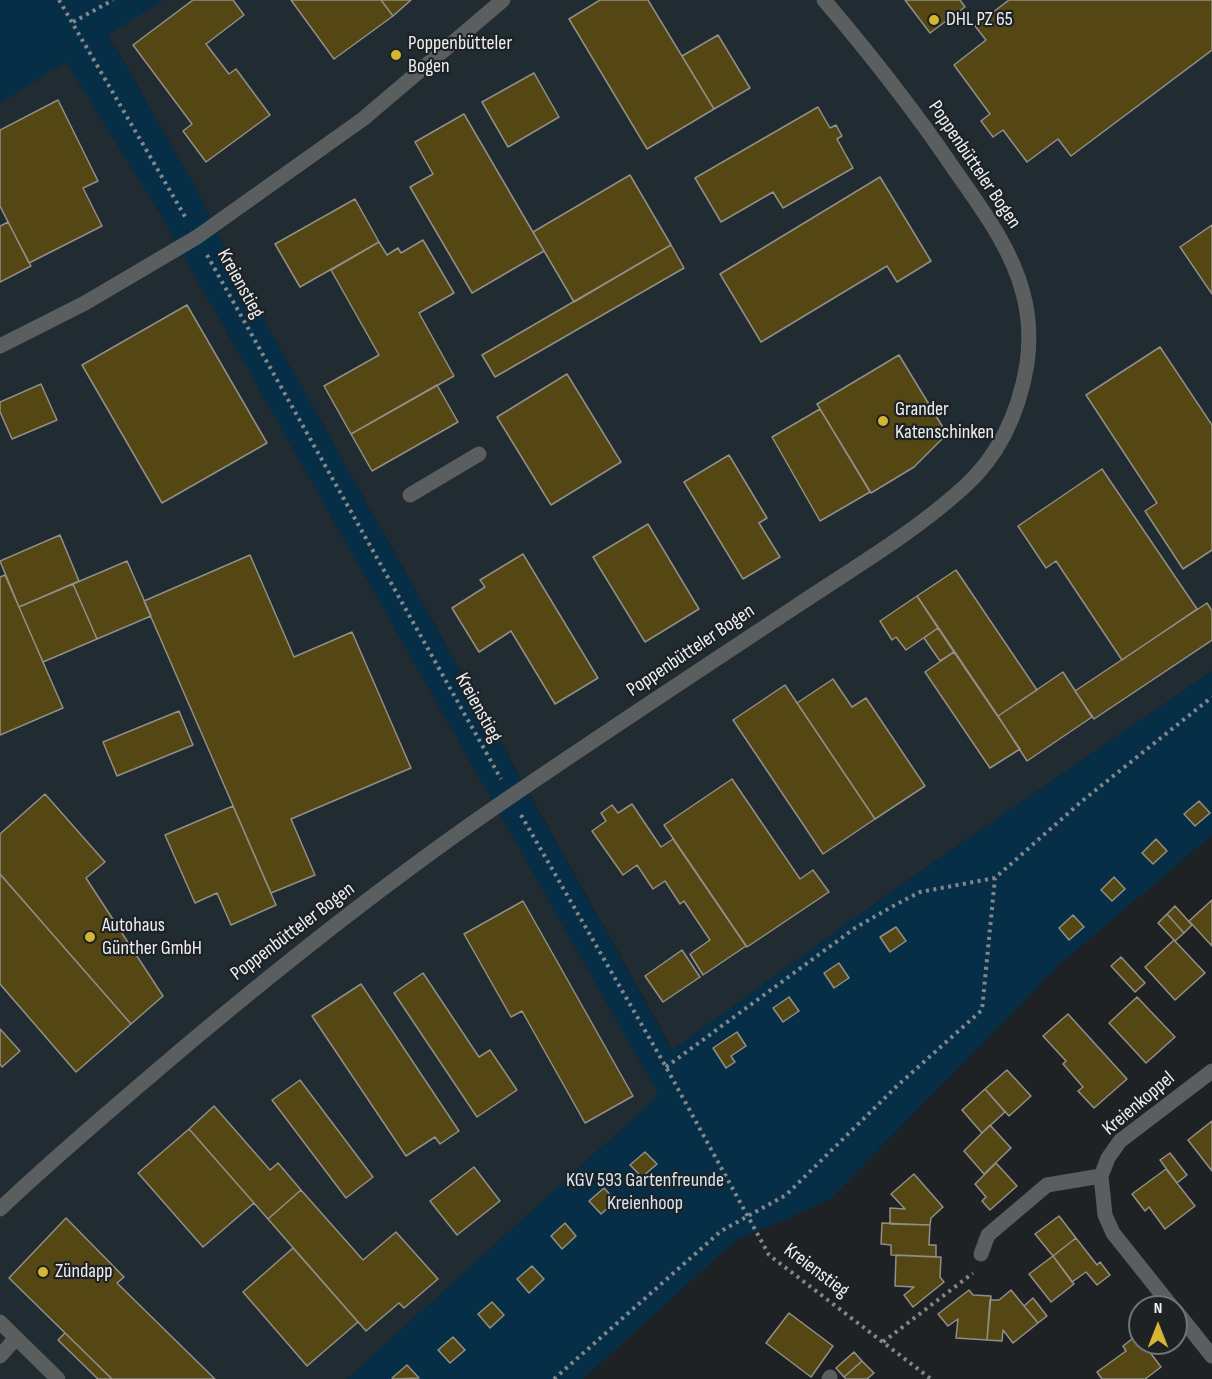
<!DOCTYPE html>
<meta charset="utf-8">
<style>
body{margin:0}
#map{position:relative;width:1212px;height:1379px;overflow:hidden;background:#1e2225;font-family:"Sofia Sans Condensed",sans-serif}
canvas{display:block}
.north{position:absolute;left:1128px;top:1295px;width:60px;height:60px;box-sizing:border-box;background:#1e2225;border:2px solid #717477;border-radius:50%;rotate:0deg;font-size:16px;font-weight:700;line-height:24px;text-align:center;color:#edf0f2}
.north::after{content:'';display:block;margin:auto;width:21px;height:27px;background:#d6b534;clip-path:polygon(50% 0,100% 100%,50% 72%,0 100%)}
</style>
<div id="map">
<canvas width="1212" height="1379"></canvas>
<div class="north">N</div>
</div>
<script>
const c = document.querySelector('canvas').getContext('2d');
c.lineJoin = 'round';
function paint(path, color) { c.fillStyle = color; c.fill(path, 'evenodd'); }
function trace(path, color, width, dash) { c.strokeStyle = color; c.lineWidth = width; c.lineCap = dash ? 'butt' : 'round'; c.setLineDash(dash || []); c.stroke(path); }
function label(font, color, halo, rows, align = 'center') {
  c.font = font + ' "Sofia Sans Condensed",sans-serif'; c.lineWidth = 4.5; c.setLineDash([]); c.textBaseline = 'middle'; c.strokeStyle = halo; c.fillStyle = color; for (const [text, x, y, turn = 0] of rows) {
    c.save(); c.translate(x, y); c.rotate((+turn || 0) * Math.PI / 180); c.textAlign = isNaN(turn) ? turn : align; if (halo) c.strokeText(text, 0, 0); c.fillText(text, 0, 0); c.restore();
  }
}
paint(new Path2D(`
 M163,0h1049v671l-303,208 -236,171 -445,-795 -30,-63 -90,-158z
 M66,61l94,153 499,881 -312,284h-347v-1276z`), '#212b32');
paint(new Path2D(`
 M0,0h163l-55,35 90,157 30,63 444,795 237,-171 303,-208v164l-152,129 -231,236 -94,41 -152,138h-236l312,-284 -499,-881 -94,-152 -66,41z`), '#062f47');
const building = new Path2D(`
 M193,0h40l11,15 -38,29 23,30 7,-5 34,46 -64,47 -23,-31 9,-7 -59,-79z
 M291,0h90l12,16 -59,43z
 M381,0h30l-18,16z
 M600,0h48l66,109 -67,40 -78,-130z
 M905,0h55l5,7 -35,26z
 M1009,0h203v50l-141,106 -13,-17 -31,23 -24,-32 -10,7 -12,-16 9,-7 -36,-49 32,-25 -11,-14z
 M718,35l32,53 -36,21 -32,-53z
 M534,73l25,44 -51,30 -26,-45z
 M58,100l40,81 -15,7 19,38 -73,37 -29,-57v-76z
 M818,107l12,21 6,-3 6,11 -5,3 16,29 -70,40 -10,-16 -52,30 -26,-44z
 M464,114l80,137 -72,42 -62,-106 23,-13 -18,-32z
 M630,175l41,70 -97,57 -41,-70z
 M880,177l51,84 -34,21 -10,-16 -126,76 -41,-68z
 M355,199l24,43 -79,45 -25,-43z
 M8,222l23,44 -31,16v-56z
 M1212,225v69l-32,-47z
 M423,240l31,53 -35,20 35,63 -103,58 -27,-48 55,-31 -48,-85 48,-28 8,13 11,-7 3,5z
 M671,245l13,23 -189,109 -13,-22z
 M187,305l80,138 -105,60 -80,-138z
 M1160,347l52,78v125l-29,19 -38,-58 12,-8 -71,-108z
 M899,355l48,79 -33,33 -43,26 -54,-89z
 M567,374l54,88 -70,43 -54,-88z
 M41,384l16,36 -45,19 -12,-27v-10z
 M437,385l21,37 -86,49 -21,-37z
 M820,409l50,83 -50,29 -48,-84z
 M729,455l38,63 -8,5 21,34 -37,22 -59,-97z
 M1102,469l95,140 -75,51 -66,-99 -10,7 -28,-42z
 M648,524l51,85 -54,33 -52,-85z
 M60,535l19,46 -60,26 -19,-46z
 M523,554l75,124 -43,26 -44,-73 -32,21 -27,-44 33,-21 -5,-7z
 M250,555l44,102 58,-25 59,136 -120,51 24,56 -44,18 -127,-292z
 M127,561l24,55 -54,23 -24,-55z
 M956,570l81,120 -39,26 -81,-120z
 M5,575l58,133 -63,27v-158z
 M73,584l24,55 -54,23 -24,-55z
 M917,596l21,32 -32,22 -10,-13 -4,3 -12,-19z
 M1207,603l5,8v29l-118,79 -19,-28z
 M938,628l16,24 -14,9 -16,-23z
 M954,652l66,97 -30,19 -65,-96z
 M1063,672l29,45 -65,44 -29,-45z
 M833,679l19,28 14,-9 59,88 -50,33 -78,-116z
 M785,685l90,134 -52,35 -90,-134z
 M179,711l14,34 -76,31 -14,-34z
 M732,779l68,100 13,-9 16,22 -82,55 -83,-122z
 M45,794l60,68 -19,16 77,118 -32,28 -131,-150v-40z
 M1199,801l11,12 -15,13 -11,-12z
 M632,804l29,43 12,-8 73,107 -43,29 -13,-21 20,-14 -26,-39 -4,3 -15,-23 -12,8 -16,-24 -14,10 -31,-44 14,-10 -5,-8 11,-8 6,8z
 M233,806l43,99 -45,20 -14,-32 -22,10 -30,-68z
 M1156,839l11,12 -14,13 -11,-11z
 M0,874l131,150 -55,48 -76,-88z
 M1114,877l11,12 -13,12 -11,-11z
 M1212,900v46l-23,-25z
 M523,901l110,195 -48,27 -63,-112 -11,6 -47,-83z
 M1175,906l17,19 -8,8 -17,-19z
 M1167,914l17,19 -9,8 -17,-18z
 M1073,915l11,12 -15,13 -10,-12z
 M896,927l10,14 -16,11 -10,-15z
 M1174,940l31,33 -30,27 -30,-33z
 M682,950l18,27 -37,25 -18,-26z
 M1121,957l24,26 -10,9 -24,-26z
 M839,963l10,15 -15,10 -10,-15z
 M423,973l56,84 11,-7 27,40 -40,27 -83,-124z
 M361,984l98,147 -19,13 -5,-7 -29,19 -94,-140z
 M789,997l10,14 -16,11 -10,-14z
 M1137,997l38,40 -29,26 -37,-40z
 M1068,1014l59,65 -33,29 -16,-17 5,-4 -20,-23 3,-3 -23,-25z
 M0,1029l20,22 -18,16 -2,-3z
 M737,1032l9,14 -15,10 4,6 -9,6 -13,-20z
 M1007,1070l24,26 -22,20 -24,-27z
 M300,1080l73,97 -27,21 -74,-98z
 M985,1089l20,23 -23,21 -20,-23z
 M214,1106l56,64 8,-7 23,27 -33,29 -79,-90z
 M1212,1121v50l-24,-31z
 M990,1125l21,23 -27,26 -20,-23z
 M189,1129l65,74 -51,44 -65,-74z
 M645,1152l12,12 -15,13 -12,-12z
 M1170,1153l17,22 -10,8 -17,-23z
 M996,1163l21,23 -27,24 -8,-9 4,-4 -11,-13z
 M474,1167l26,34 -43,34 -27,-34z
 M1166,1169l29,37 -30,23 -16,-22 -4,4 -13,-17z
 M914,1174l29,33 -12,11 -1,7 -40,-1v-16l15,1 -14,-15z
 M604,1188l12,13 -15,13 -12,-13z
 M301,1190l62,70 33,-28 42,47 -34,29 -5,-5 -33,28 -98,-112z
 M1059,1216l17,22 -23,18 -18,-22z
 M66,1218l58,59 -7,6 98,96h-103l-103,-101z
 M565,1223l11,13 -14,13 -11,-13z
 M882,1223l48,2 -1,20h7v12l-45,-2v-10l-10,-1z
 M1076,1238l21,27 3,-3 10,13 -13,10 -11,-13 -14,10 -19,-26z
 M293,1248l65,74 -51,44 -64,-74z
 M896,1255l45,2 -1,20 4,5 -31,25 -9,-12 10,-8 -19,-1z
 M1053,1256l21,28 -23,18 -22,-28z
 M532,1266l12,13 -15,14 -12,-14z
 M969,1290l4,5 18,1 -4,44 -31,-2 2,-19 -10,7 -10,-12z
 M1011,1290l27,33 -25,20 -10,-13 -1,11 -15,-1 3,-40h9z
 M1033,1298l14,18 -9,7 -14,-17z
 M492,1302l12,13 -14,13 -12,-14z
 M789,1313l44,33 -22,31 -45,-34z
 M65,1333l47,46h-14l-40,-39z
 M1137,1335l3,8h3l18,24 -16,12h-43l-5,-7 29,-21 -3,-5z
 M453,1337l12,13 -15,13 -12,-13z
 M854,1352l8,9 -18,16 -8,-9z
 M862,1361l12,12 -7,6h-21l-2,-2z
 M407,1365l12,13 -26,1 -1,-1z`);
paint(building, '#554713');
trace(building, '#918f89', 1.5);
trace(new Path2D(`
 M59,0l128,220
 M73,22l40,-22
 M207,255l294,524
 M521,815l145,252 103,188 162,124
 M666,1067l189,-139 40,-23 25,-13 75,-14 87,-77 130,-104
 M883,1342l90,-69
 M554,1379l167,-148 65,-36 112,-110 84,-75 13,-132`), '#84878a', 4, [3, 4.5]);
trace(new Path2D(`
 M410,495l69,-41
 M0,1322l58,57
 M0,1356l16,-18
 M829,1379l1,-2`), '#5b5e5f', 15);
trace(new Path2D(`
 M981,1254l7,-19 59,-50 54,-9`), '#5b5e5f', 15);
trace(new Path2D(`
 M0,346l85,-43 112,-66 166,-118 140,-119
 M0,1209c59,-56 120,-107 181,-159 107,-90 217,-177 332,-255 94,-64 188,-126 282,-188 57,-38 117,-73 168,-119 36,-32 56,-76 64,-124 3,-22 2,-49 -4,-71 -12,-46 -42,-85 -69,-124 -40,-59 -84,-115 -130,-169
 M1172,1307l-59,-74 -8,-18 -4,-39 7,-18 12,-17 92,-70
 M1176,1311l36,45`), '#5b5e5f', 15);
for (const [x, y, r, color] of [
 [934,20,6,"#d6b534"],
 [396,55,6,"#d6b534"],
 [883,421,6,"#d6b534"],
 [90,937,6,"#d6b534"],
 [43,1272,6,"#d6b534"]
]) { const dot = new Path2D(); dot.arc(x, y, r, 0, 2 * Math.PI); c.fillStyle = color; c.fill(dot); trace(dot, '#1e2225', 2); }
label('20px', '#edf0f2', '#1e2225', [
 ["DHL PZ 65",946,20],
 ["Poppenbütteler",408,44],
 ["Bogen",408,67],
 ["Grander",895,410],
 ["Katenschinken",895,433],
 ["Autohaus",102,926],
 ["Günther GmbH",102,949],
 ["Zündapp",55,1272]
], 'left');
label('20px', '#edf0f2', '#1e2225', [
 ["Poppenbütteler Bogen",974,165,56],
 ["Kreienstieg",240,284,61],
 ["Poppenbütteler Bogen",691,651,-34],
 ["Kreienstieg",478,708,61],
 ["Poppenbütteler Bogen",293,932,-37],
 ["Kreienkoppel",1139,1104,-40],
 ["Kreienstieg",816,1271,37]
]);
label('20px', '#d3e7f6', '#1e2225', [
 ["KGV 593 Gartenfreunde",645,1181],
 ["Kreienhoop",645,1204]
]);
</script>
